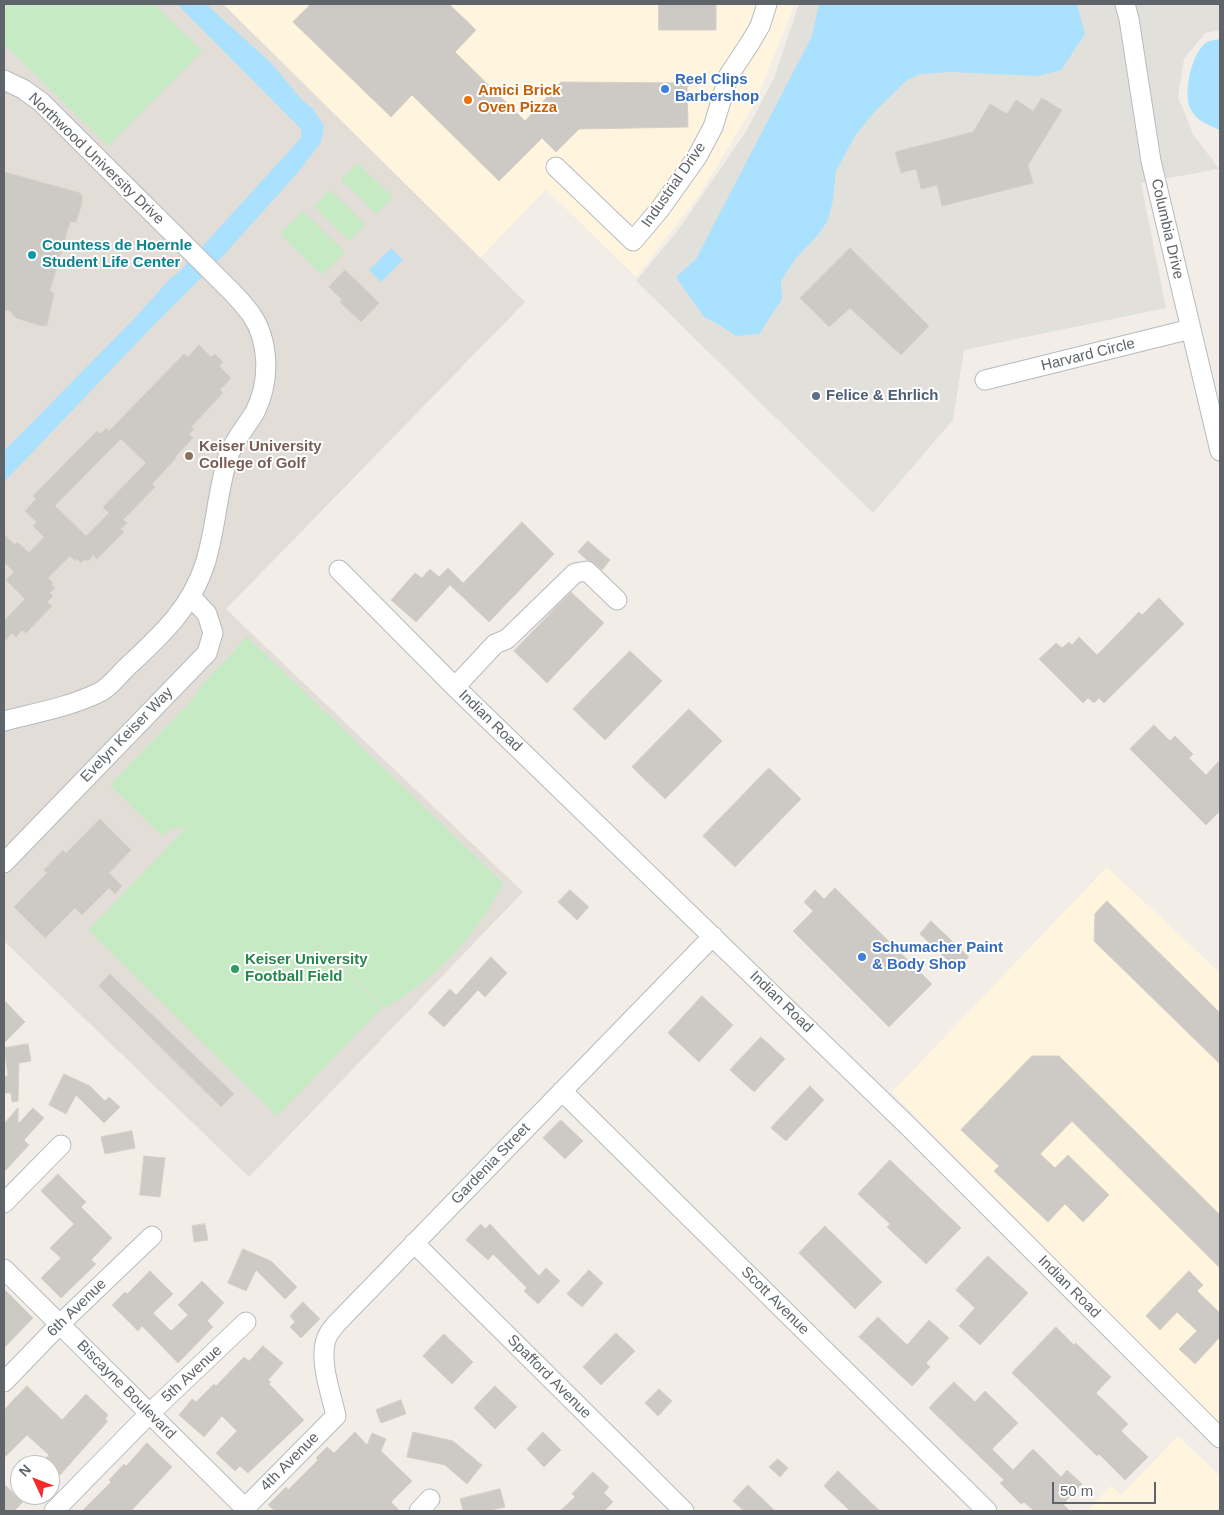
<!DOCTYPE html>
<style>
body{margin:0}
#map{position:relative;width:1224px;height:1515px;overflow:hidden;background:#f2eee7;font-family:Helvetica,sans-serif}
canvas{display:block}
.frame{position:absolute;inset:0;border:5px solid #5e6469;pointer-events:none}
.north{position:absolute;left:10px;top:1455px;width:50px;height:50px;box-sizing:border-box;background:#fff;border:1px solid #bfc1c3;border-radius:50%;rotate:313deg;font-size:14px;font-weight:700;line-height:20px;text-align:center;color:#5e6469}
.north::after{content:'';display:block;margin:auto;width:18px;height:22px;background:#f6292b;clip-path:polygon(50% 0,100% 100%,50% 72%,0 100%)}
.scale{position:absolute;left:1052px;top:1482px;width:104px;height:22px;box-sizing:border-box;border:2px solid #5e6469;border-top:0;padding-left:6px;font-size:15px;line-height:18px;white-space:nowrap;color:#5e6469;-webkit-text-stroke:4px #fff;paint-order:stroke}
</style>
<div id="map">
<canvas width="1224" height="1515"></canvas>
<div class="frame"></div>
<div class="north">N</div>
<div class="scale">50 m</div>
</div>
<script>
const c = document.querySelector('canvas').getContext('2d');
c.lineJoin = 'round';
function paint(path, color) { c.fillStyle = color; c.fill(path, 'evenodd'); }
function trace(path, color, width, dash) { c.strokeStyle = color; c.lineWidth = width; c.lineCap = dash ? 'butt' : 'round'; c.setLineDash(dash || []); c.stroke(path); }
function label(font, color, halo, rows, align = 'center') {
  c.font = font + ' Helvetica,sans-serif'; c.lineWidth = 4; c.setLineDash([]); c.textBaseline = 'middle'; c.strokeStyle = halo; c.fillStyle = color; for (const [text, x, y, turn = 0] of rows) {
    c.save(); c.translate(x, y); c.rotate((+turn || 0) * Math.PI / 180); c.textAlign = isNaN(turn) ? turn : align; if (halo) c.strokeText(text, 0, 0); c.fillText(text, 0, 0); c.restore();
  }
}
paint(new Path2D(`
 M223,4h572l-41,101 -54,89 -64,83 -90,-88 -66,69z
 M1107,867l113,106v454l-328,-335z
 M1178,1436l42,40v34l-1,1h-132l24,-25 10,9z`), '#fff5df');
paint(new Path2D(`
 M799,4h421v26l-15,3 -21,26 -6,38 15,37 26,35 -78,14 25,125 -202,42 -11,70 -80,93 -237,-232 43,-52 68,-99 27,-52z`), '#e2e0db');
paint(new Path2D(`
 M4,4h219l302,298 -299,307 297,283 -274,285 -245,-236z`), '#e2ddd6');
paint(new Path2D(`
 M4,4h150l48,47 -94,95 -104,-102z
 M357,163l36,34 -17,17 -35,-34z
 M330,190l35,34 -16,17 -35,-35z
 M303,211l42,41 -23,23 -42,-41z
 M246,636l257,247c-26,52 -67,97 -119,125l-137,-133 135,133 -105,108 -189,-186 98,-102h-15l-9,8 -52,-51 84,-87c12,-24 37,-39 52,-62z`), '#c6eac3');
paint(new Path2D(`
 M177,4h29l66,60 30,36 11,9 11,17 -3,16 -21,28 -77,86 -75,75 -144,151v-31l129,-131 38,-42 8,-6 122,-134v-9z
 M819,4h258l8,30 -24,36 -23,6 -87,-4 -31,2 -13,6 -33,32 -19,24 -19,35 -3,29 -5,20 -10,15 -23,24 -14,22 1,18 -23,35 -23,2 -15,-10 -17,-9 -28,-40 20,-18 116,-223z
 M1220,39v91c-12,-5 -24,-9 -30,-22 -7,-16 2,-59 19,-67 3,-1 8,-1 11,-2z
 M391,248l12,12 -22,22 -12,-12z`), '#aae1ff');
const building = new Path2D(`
 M311,4h138l27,26 -21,22 70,69 36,-39 126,1 1,44 -109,2 -23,23 -14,-14 -43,43 -87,-86 -21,22 -98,-95z
 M659,4h57v26h-57z
 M1042,98l20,12 -34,55 5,18 -91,23 -5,-21 -16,4 -5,-20 -15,4 -6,-21 78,-20 17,-28 17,10 9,-14 17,11z
 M4,172l76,21 2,3v7l-6,19h-6l-20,68 4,4 -7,31 -5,1 -26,-8 -6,-7 -6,-1z
 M850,248l79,78 -28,29 -51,-47 -21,19 -29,-29z
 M345,270l34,33 -18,19 -21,-20 2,-2 -13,-13z
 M199,345l12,12 4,-3 8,8 -4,4 12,12 -11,12 3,3 -32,34 3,2 -5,5 4,4 -18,19 1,1 -24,26 3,3 -32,33 4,3 -6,6 3,3 -27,27 -4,-4 -5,6 -3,-2 -4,4 -4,-4 -2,2 -5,-5 -22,22 5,5 -2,2 4,3 -5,5 3,3 -6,6 5,4 -26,27 -4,-3 -6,7 -4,-4 -8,9v-21l21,-22 -19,-19 8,-8 -10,-10v-28l11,11 2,-3 12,11 15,-16 -11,-11 4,-4 -12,-11 11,-12 -3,-3 64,-65 3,3 6,-6 3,3 75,-77 4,3zM121,439l25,24 -43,44 6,6 -23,23 -31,-30z
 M522,522l32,32 -65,68 -39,-37 -34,37 -25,-22 24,-27 7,5 8,-9 9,8 9,-9 15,15z
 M588,541l22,19 -8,10 -8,-7 -7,-3 -9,-8z
 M571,592l33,31 -57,60 -33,-32z
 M1159,598l25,26 -80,79 -5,-5 -5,5 -6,-5 -5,5 -44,-44 17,-16 6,5 7,-6 3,3 7,-8 18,18 42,-43 3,3z
 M630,651l32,30 -57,59 -32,-31z
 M689,709l33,32 -57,58 -33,-32z
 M1154,725l16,16 5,-5 18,18 -4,4 17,17 14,-15v51l-14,14 -76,-76z
 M769,768l32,31 -66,68 -32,-31z
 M100,819l31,31 -22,23 13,13 -7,8 -6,-6 -27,27 -7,-7 -30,30 -31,-31 33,-34 -3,-3 19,-20 3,3z
 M835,888l97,96 -43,43 -96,-96 20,-20 -9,-9 11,-12 9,9z
 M570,890l19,17 -12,13 -19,-18z
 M1107,901l113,112v51l-126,-123 1,-27z
 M931,921l38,36 -12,12 -37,-35z
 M491,957l16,16 -22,24 -7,-7 -34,37 -16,-14 22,-24 6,6z
 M110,974l124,120 -13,13 -122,-121z
 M702,996l31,29 -34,37 -31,-29z
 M4,1000l21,22 -21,21z
 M761,1037l24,22 -31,33 -24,-22z
 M28,1044l3,17 -12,2 -1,38 -6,1 -1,-9h-7v-17h4l-4,-28z
 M1032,1056h27l161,159v53l-148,-147 -32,33 15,14 13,-13 41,40 -26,27 -18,-18 -17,18 -54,-51 5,-5 -38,-36z
 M64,1074l26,12 15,15 4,-4 11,10 -16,16 -28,-28 -10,19 -17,-9z
 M810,1086l14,14 -38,41 -15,-13z
 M18,1108v16l15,-16 11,10 -20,22 5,5 -25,27v-48z
 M561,1120l22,21 -18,18 -22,-21z
 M132,1131l3,17 -30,6 -4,-17z
 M144,1156l21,2 -5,39 -20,-2z
 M890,1160l71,68 -35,36 -39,-37 3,-3 -32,-30z
 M58,1174l28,28 -5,5 31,31 -21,22 5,4 -35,34 -20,-20 20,-20 -11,-10 24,-24 -33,-33z
 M205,1224l3,16 -14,2 -2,-16z
 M481,1224l4,5 5,-5 49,52 7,-8 14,13 -22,23 -14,-13 3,-3 -34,-34 -5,6 -22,-20z
 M825,1226l57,56 -27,27 -56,-56z
 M243,1249l28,12 26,26 -12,12 -29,-29 -10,21 -18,-8z
 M988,1256l40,37 -48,52 -21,-19 16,-18 -19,-18z
 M589,1270l14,13 -21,24 -15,-13z
 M150,1271l23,23 -20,19 18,18 17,-16 -10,-10 24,-24 22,22 -17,18 6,6 -35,36 -36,-37 -4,5 -26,-26 13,-13 2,2z
 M1189,1271l14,14 -6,6 23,22v24l-25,27 -16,-15 18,-18 -20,-19 -17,18 -14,-14z
 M4,1289l29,29 -29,30z
 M303,1302l17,17 -19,19 -11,-11 5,-5 -5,-6z
 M878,1317l29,28 22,-25 20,18 -23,25 4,4 -18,19 -53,-49z
 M1056,1327l18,18 2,-2 35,34 -15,16 32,31 -7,7 27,26 -23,23 -26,-26 -2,2 -85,-83z
 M616,1333l19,18 -34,34 -18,-18z
 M444,1334l29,28 -21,22 -29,-28z
 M263,1346l20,17 -15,17 3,2 -2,2 35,36 -56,53 -8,-7 -5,5 -19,-18 21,-22 -15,-15 -18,21 -25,-22 13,-16 4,3 18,-18 2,2 28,-29 5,4z
 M954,1382l21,20 10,-11 33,32 -26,26 21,21 20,-21 28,28 6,-7 15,14 -19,20 7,7h-36l-10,-9 -3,2 -21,-21 4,-3 -75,-72z
 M27,1386l35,34 24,-26 22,21 -3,4 3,2 -48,54 -16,-15 5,-5 -22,-20 -23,23v-48z
 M495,1386l22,21 -22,22 -21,-21z
 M659,1389l13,12 -14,15 -13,-13z
 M401,1400l5,14 -25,9 -5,-13z
 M355,1432l12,13 5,-12 14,6 -5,12 31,30 -21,21 9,9h-125l-7,-6 18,-18 2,3 30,-30 -2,-2 11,-11 7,6z
 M413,1432l40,9 29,24 -15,19 -22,-19 -38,-8z
 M543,1432l18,18 -17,17 -17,-18z
 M147,1443l25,24 -41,44h-49l29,-29 -2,-2 15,-16 2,2z
 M778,1459l10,9 -8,9 -11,-10z
 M838,1471l42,40h-30l-26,-25z
 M593,1472l16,15 -5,6 9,9 -9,9h-44l15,-14 -3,-3z
 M4,1484l19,18 -9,9h-10z
 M748,1485l27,26h-31l-11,-10z
 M500,1489l5,18 -18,4h-24l-3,-12z`);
paint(building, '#cdc9c4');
trace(building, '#d7d0c5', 1);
const minor = new Path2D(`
 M1125,4l4,15 22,142 69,290
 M4,80l19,9 18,13 190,189c7,7 14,15 20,23 19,28 19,68 4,98 -9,15 -21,28 -27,45 -11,35 -12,72 -23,107 -15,46 -45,72 -79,104 -8,8 -18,21 -28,25 -29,14 -63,20 -94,28
 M556,167l77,74 27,-32 37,-52 16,-30 16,-52 21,-32 10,-17 7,-22
 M985,380l206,-51
 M339,570l116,117 453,439 312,312
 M455,687l40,-43 12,-5 68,-66 12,-2 30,29
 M4,863l203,-210 6,-20 -6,-19 -15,-16
 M562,1091l425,420
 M4,1203l57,-58
 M414,1243l270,268
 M4,1269l244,242
 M4,1382l56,-58 92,-88
 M245,1508l91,-92c-5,-23 -18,-57 -9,-79 2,-5 6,-9 9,-13l377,-388
 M54,1511l96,-98 96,-91
 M419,1511l11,-12`);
trace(minor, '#b7babf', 21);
trace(minor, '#fff', 19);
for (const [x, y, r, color] of [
 [665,89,5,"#3f7fe0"],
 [468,100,5,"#e8710a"],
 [32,255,5,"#0f9aa8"],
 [816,396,5,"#5c6f8a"],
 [189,456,5,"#8d6e63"],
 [862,957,5,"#3f7fe0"],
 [235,969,5,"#2e9e5b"]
]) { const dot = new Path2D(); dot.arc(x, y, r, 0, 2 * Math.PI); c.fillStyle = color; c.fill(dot); trace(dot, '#fff', 2); }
label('bold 15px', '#366cbe', '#fff', [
 ["Reel Clips",675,80],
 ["Barbershop",675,97],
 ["Schumacher Paint",872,948],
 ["& Body Shop",872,965]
], 'left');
label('bold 15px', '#c56008', '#fff', [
 ["Amici Brick",478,91],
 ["Oven Pizza",478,108]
], 'left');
label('15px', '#5e6469', '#fff', [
 ["Northwood University Drive",96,159,44],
 ["Industrial Drive",674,185,-55],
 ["Columbia Drive",1167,229,77],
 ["Harvard Circle",1088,355,-14],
 ["Indian Road",490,721,44],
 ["Evelyn Keiser Way",127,735,-46],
 ["Indian Road",781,1002,44],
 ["Gardenia Street",491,1164,-46],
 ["Indian Road",1069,1287,45],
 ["Scott Avenue",775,1301,45],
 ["6th Avenue",77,1308,-44],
 ["5th Avenue",192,1374,-43],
 ["Spafford Avenue",549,1377,45],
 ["Biscayne Boulevard",126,1390,45],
 ["4th Avenue",290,1462,-45]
]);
label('bold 15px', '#0d838f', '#fff', [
 ["Countess de Hoernle",42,246],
 ["Student Life Center",42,263]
], 'left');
label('bold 15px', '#4e5e75', '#fff', [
 ["Felice & Ehrlich",826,396]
], 'left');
label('bold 15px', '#785e54', '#fff', [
 ["Keiser University",199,447],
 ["College of Golf",199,464]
], 'left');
label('bold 15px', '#27864d', '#fff', [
 ["Keiser University",245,960],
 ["Football Field",245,977]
], 'left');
</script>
